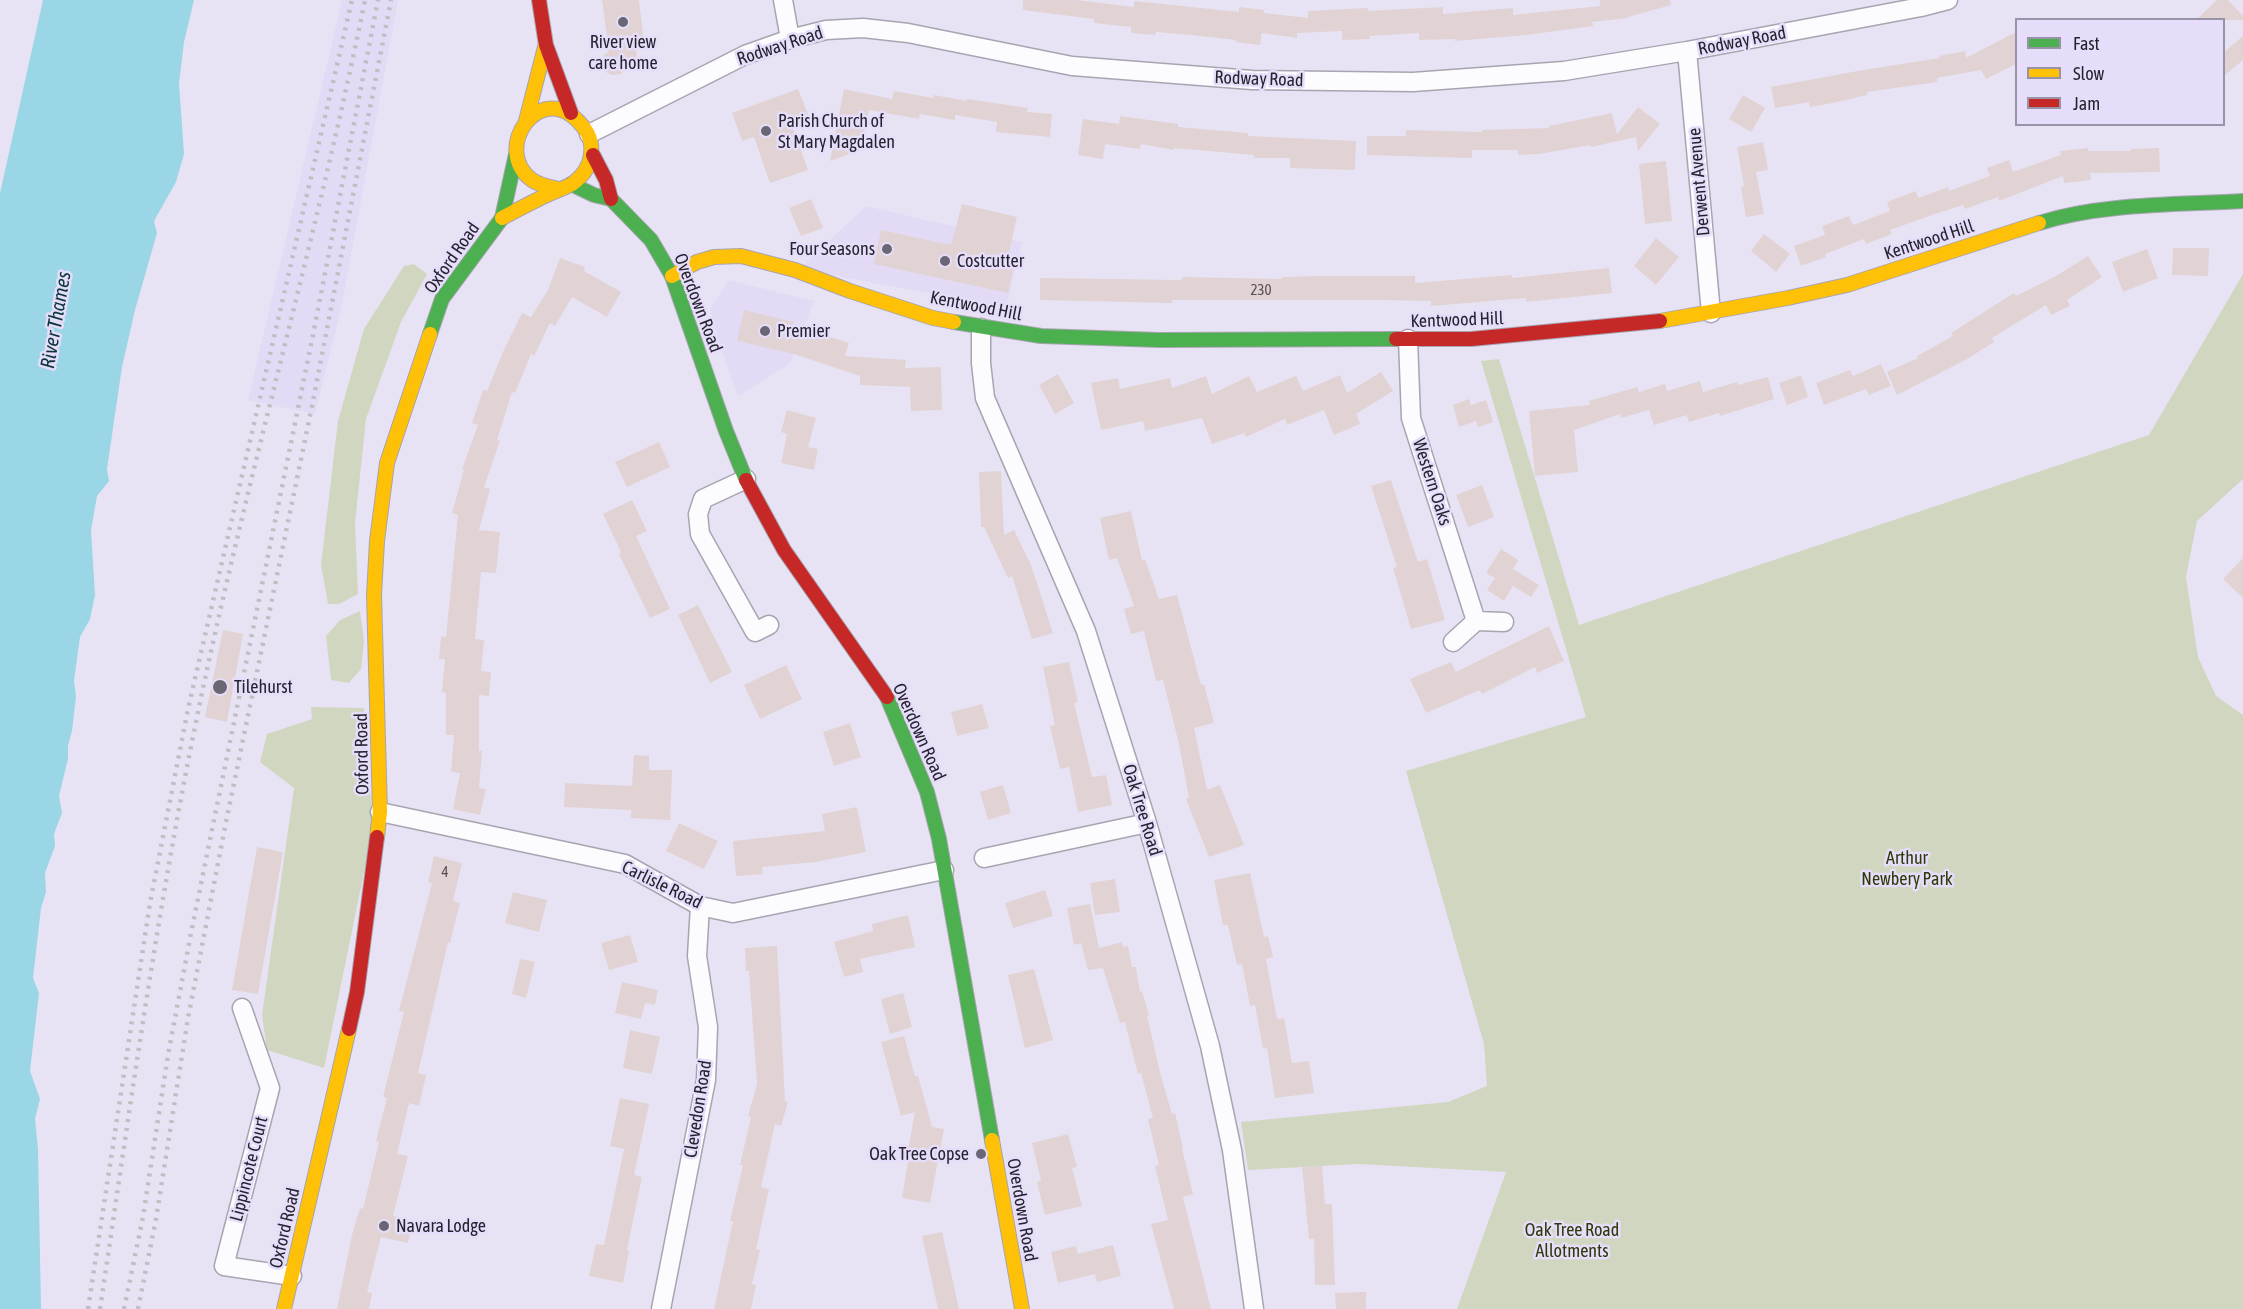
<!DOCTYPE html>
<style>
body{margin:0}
#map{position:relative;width:2243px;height:1309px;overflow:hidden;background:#e8e3f4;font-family:"Asap Condensed",sans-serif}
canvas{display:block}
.legend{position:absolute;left:2015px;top:18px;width:210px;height:108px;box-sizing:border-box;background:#e5ddfa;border:2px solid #9993a8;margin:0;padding:8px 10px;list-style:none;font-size:18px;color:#27232e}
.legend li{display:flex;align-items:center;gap:12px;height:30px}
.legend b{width:30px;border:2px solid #9993a8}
</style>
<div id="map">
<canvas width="2243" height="1309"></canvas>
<ul class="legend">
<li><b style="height:8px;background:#4caf50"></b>Fast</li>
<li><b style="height:8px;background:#ffc107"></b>Slow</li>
<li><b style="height:8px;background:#c62828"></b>Jam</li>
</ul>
</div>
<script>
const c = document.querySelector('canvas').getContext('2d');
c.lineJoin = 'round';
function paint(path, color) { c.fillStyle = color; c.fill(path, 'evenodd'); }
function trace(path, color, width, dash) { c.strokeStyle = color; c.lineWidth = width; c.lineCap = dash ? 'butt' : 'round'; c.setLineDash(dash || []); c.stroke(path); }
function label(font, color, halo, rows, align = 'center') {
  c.font = font + ' "Asap Condensed",sans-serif'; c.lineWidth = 5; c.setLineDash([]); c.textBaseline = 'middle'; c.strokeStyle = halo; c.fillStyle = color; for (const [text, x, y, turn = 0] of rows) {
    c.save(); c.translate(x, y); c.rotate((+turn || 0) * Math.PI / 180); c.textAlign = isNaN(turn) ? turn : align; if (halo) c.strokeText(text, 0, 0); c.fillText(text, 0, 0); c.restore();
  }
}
paint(new Path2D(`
 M342,0h56l-57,310 -26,104 -67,-14z
 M866,206l156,36 -16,66 -207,-39z
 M729,280l85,21 -24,62 -52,34 -19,-54 -9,-35z`), '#e3dbf6');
paint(new Path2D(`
 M414,264l13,10 -26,48 -35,97 -11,104 3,71 -19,10h-11l-7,-39 17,-144 26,-92 40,-63z
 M2243,274v205l-46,42 -11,56 12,80 18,39 27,19v594h-786l49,-137 -147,-8 -111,6 -7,-48 207,-20 39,-16 -3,-42 -78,-273 180,-54 -105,-356 18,-2 80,266 570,-190z
 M360,611l4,30 -3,28 -12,14 -18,-3 -5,-44 14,-16z
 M311,707l53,1 9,120 -49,240 -57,-18 -5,-35 32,-227 -34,-26 7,-28 45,-15z`), '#d1d6c1');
paint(new Path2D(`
 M43,0h151l-10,42 -5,41 5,71 -8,28 -22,39 3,12 -22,77 -13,57 -15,102 2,12 -12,15 -6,34 4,65 -5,24 -10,18 -6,44 2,16 -4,34 -4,15v13l-9,37 3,17 -8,21 1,12 -10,27 1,19 -5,16 -8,70 6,15 -9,78 10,28 -5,20 3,30 3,160h-41v-1116z`), '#9ad6e6');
paint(new Path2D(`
 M602,0h37l5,44 -7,3 -1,18 -11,2 -4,7 -9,1 -6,-3 -5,-8 3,-9 5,-4z
 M1023,0h54l57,7v-6l105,11v-5l25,3v3l44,5v-7l60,-3v3l75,-4v7l70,-6v7l87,-9v-6h70l1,5 -43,12v1l-36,4 1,4 -67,9 -71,6v-2l-36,1v-7l-49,3v3l-28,1v-9l-45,2v5l-35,-5 -2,12 -25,-3 1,-2 -45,-5 -35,-3 -1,3 -24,-2v-6l-37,-4v-4l-71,-9z
 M2217,0h11l15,16v4h-47z
 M2016,32v32l-30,15 -5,-9 -44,8v4l-70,10v3l-34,8 -23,4 -1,-5 -34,6 -4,-21 92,-17 77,-12 -1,-2 26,-5 1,7z
 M2243,36v24l-20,17v-24z
 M798,89l12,30 -18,7 16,44 -38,13 -16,-46 -12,4 -10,-28z
 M844,89l48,10 2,-8 39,7 1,-3 33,6v-2l61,9 -1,4 25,2 -2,23 -54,-5 1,-10 -42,-7v5l-35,-6 -1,5 -50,-9 -8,40 -31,11z
 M1743,95l22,13 -14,24 -22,-13z
 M1638,107l22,17 -22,27 -2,-14 -45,10 -1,-2 -51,9 -21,1v-5h-46v8l-105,-3v-19h39v-6l76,2v-2l67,-2v-2l63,-13 5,21z
 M1120,116l58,8v3l70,6v3l108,5 -1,29 -65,-2v-10h-36v-3l-80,-7v2l-33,-6 -1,5 -35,-5 -2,15 -25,-4 5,-36 36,5z
 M1763,142l5,28 -12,2 8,42 -18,3 -5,-30 3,-1 -7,-39z
 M2088,148v3h43v-2l28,-1 1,24 -70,1 1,7 -27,3 -1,-7 -64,25 -1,-4 -33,12 -2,-4 -31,10 -42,15 2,4 -26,10 -2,-5 -39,15 1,3 -25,9 -7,-20 31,-11 -3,-9 27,-10 4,9 37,-14 -3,-9 29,-11 2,7 30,-11 1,4 41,-15 -3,-8 22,-8 4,12 48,-17 -1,-4z
 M1666,161l6,60 -27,3 -6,-60z
 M811,199l12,29 -22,8 -12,-28z
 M962,204l55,13 -9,40 7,2 -7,34 -134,-29 7,-34 70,15z
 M1764,234l26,20 -14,18 -25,-21z
 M1656,238l23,19 -23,28 -22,-19z
 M2173,248h36l-1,28 -36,-1z
 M2147,249l11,29 -35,14 -11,-30z
 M2088,256l14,21 -35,23 3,6 -19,9 -5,-10 -54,33 2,4 -27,17 -70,36 -10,-23 31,-14 -1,-2 36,-20 -2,-3 63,-40 2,3 40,-20z
 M560,258l25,9 -1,4 37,21 -14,25 -35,-20 -17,29 -5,-3 -16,33 -3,-2 -16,39 -3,-1 -15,48 3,1 -16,46 6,2 -11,41 21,2 -4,41 -15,-1 -6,67 9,1 -3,31 10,1 -2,24 -10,-1v56h3l-3,37 7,1 -6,26 -27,-6 7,-36 -9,-1 3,-37h-8v-42l-4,-1 3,-33h-6l2,-23 5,1 12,-122 -6,-2 12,-43 -2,-1 16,-44 -6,-2 11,-33 4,1 16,-39 19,-39 9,4 17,-27z
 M1609,268l3,25 -86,9v-4l-95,8v-5l-50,-1h-209v3l-132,-3v-22l142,2v-3l100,2v-2l38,-1h95v7l97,-8v3z
 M744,310l50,12 -1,3 56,18 -4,13 61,4 -1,8 36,-1 1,43 -31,1 -1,-24 -50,-2v-9l-66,-22 -57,-13z
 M1881,364l10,22 -22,9 -3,-6 -42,16 -8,-22 34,-13 3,6z
 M1381,372l12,19 -37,23 4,10 -26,11 -10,-25 -37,15 -2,-6 -39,18 -2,-4 -32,11 -10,-26 -57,13 -2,-10 -42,9 -10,-47 27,-5 2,11 50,-11 2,10 34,-12 6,18 37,-18 8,16 39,-16 7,15 37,-16 7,18z
 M1058,374l16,29 -19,11 -16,-29z
 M1801,375l7,22 -21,8 -8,-22z
 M1768,377l6,22 -54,17 -1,-3 -30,9 -2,-7 -33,10 -5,-15 -28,8 -1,-4 -46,16 4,42 -43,4 -6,-65 61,-6 -1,-4 48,-14 2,5 26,-8 2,7 33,-10 3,11 34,-10 1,3z
 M1469,399l2,6 15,-5 7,22 -15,5 -2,-6 -17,6 -6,-22z
 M787,410l29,8 -8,29 10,2 -4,21 -33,-7 6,-29 -6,-2z
 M659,442l11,25 -43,20 -12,-25z
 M1001,471l3,64 10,-5 17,35 22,68 -21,6 -20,-63 -4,2 -24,-51h-3l-2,-55z
 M1391,480l27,82 9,-3 18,61 -34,9 -18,-61 4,-1 -26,-81z
 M1482,485l12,32 -26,10 -12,-32z
 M632,500l15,31 -11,5 34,73 -20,9 -31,-64 2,-2 -18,-38z
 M1131,511l11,50 3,-2 14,40 18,-4 24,90 3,-1 10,39 -20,5 13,62 13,-5 24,60 -35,12 -23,-58 3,-1 -10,-54 -16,-64 -7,1 -12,-50 -13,3 -7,-25 10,-3 -17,-48 -8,2 -9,-42z
 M1501,549l17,11 -5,9 26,16 -8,12 -18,-11 -9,15 -17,-11 8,-12 -9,-5z
 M2243,558v40l-20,-19z
 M698,605l34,67 -22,11 -32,-68z
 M1549,626l15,35 -27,12 -2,-6 -53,27 -2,-4 -54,23 -16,-34 41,-17 5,10z
 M223,630l20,4 -16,88 -22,-5z
 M1069,662l9,40 -4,1 18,74 14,-2 6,30 -34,7 -9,-45 -9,2 -10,-43 5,-1 -12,-58z
 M786,665l16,34 -42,20 -16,-34z
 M982,704l7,24 -32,8 -6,-24z
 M850,723l11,34 -27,9 -11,-34z
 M634,755l15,1v14h23l-2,50 -39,-2v-8l-67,-3 1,-24 67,3z
 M1003,785l8,28 -23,7 -8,-28z
 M857,807l9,45 -50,10 -54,5 1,7 -27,2 -3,-35 92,-10 -3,-17z
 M679,823l39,18 -14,28 -38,-18z
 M257,847l26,5 -25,142 -26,-4z
 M434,856l28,7 -9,38 7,2 -10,40 -2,-1 -30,131 8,2 -7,31 -10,-3 -12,51 11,2 -15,60 20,5 -5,22 -27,-6 -14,55 5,1 -3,16h-32l15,-74 8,-27 3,1 16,-67 -3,-1 11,-43 -4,-1 21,-85 -5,-1 33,-128 -4,-1z
 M1250,873l14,64 4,-1 5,21 -7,2 11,60 7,-1 8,45 17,-2 5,32 -39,5 -8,-50 -4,1 -8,-44 -5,1 -8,-42 -5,1 -9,-40h-5l-9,-45z
 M1115,879l5,33 -25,3 -5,-32z
 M1045,890l8,26 -40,12 -8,-25z
 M513,892l34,8 -8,32 -34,-9z
 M1090,904l9,44 23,-6 1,5 5,-1 4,21h4l4,25 2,-1 7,24 -2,1 14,60 11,38 3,-1 8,35 -1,1 11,45 -10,3 28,112h-37l-23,-85 17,-4 -13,-54 4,-1 -11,-46 5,-1 -12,-45 -3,1 -13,-52 -5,1 -17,-55 -15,2 -7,-27 -7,2 -7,-37z
 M908,915l7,32 -55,12 3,13 -19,5 -10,-35 39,-11 -1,-7z
 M630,935l8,27 -29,8 -8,-27z
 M777,946l8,155 3,1 -7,24 -6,-2 -14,63 8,2 -13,60 4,1 -8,34 4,1 -5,24h-37l19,-88h-3l13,-56h-3l11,-48 -3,-1 9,-32 -8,-113h-3l-1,-23z
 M520,959l15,3 -9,36 -14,-4z
 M1034,969l19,71 -28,8 -17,-73z
 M622,982l36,8 -3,15 -10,-2 -4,16 -26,-6z
 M903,993l9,34 -22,7 -9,-35z
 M630,1030l30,7 -8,37 -29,-6z
 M904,1036l11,40h3l14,51 12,2 -14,74 -28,-5 6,-37h-2l9,-49 -14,4 -20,-74z
 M620,1098l29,6 -15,71 8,2 -15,73 2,1 -6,32 -34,-7 7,-32 8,1 20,-96 -14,-3z
 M1068,1134l9,33 -5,1 10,38 -37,9 -8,-33 4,-2 -9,-37z
 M1322,1166l3,38h7l3,81h-20l-1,-46h-5l-7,-72z
 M942,1232l17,77h-21l-16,-73z
 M1113,1245l8,31 -24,6 -2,-8 -37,9 -7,-31 25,-6 2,8z
 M1366,1292v17h-30l-1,-16z`), '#e1d3d3');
const street = new Path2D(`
 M783,0l7,39
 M1687,51l24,262
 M589,134l156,-79 45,-16 36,-9 37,-2 45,5 164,33 180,14 161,2 151,-11 123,-20 234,-44 27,-7
 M981,328v35l4,35 101,233 61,192 63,223 22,104 22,159
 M1408,339l3,79 65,203
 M746,479l-43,20 -5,15 2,20 55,98 14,-7
 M1453,642l23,-21 28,1
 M380,812l245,52 75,42 33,7 211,-43
 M984,858l163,-35
 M242,1008l28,80 -46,178 68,10
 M661,1309l45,-229 2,-53 -11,-71 3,-50`);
const fast = new Path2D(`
 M571,184l23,11 17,4 40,41 21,36 54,155 20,49
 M2039,223c63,-20 138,-18 204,-22
 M954,322l87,14 118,4 237,-1
 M430,334l12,-35 60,-81 14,-64
 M887,697l40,95 12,47 53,301`);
const slow = new Path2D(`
 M526,121l19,-74
 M502,218c15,-8 30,-16 45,-23 8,-4 18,-7 25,-11 14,-10 21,-23 19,-40 -1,-9 -7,-17 -13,-23 -39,-41 -87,29 -46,59 7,5 17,7 26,9
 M672,276l25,-14 17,-5 27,-1 54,14 55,21 83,27 21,4
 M1660,321l128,-23 59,-13 192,-62
 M377,837l3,-25 -6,-217 3,-54 10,-78 43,-129
 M992,1140l30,169
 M284,1309l65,-280`);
const jam = new Path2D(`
 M539,0l7,45 25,68
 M593,155l13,25 5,19
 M1396,339h75l189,-18
 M746,480l38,70 103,147
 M349,1029l8,-37 20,-155`);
trace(street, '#a8a4b1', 21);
trace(fast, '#a8a4b1', 16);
trace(slow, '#a8a4b1', 16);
trace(jam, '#a8a4b1', 16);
trace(street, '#fcfbfd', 18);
trace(fast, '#4caf50', 14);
trace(slow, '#ffc107', 14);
trace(jam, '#c62828', 14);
trace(new Path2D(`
 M88,1309l62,-406 38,-194 164,-709
 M100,1309c33,-221 63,-443 112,-662 48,-216 109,-430 153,-647
 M124,1309l19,-92 25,-162 24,-127 121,-593 65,-335
 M138,1309l18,-90 32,-201 38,-196 86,-416 79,-406`), '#bfbec2', 4.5, [3, 6]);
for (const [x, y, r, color] of [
 [623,22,6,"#6b6673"],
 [766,131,6,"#6b6673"],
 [887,249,6,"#6b6673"],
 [945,261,6,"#6b6673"],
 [765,331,6,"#6b6673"],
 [220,687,8,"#6b6673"],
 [981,1154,6,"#6b6673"],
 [384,1226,6,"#6b6673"]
]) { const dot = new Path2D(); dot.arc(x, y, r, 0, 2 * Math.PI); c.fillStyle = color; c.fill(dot); trace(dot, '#e5ddfa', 2); }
label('15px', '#564f57', null, [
 ["230",1261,290],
 ["4",445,872]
]);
label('18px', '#27232e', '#e5ddfa', [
 ["Rodway Road",1742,41,-11],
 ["Rodway Road",780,46,-18],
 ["Rodway Road",1259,79,2],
 ["Derwent Avenue",1699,182,-95],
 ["Kentwood Hill",1929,240,-18],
 ["Oxford Road",452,258,-55],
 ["Overdown Road",698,303,69],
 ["Kentwood Hill",976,306,11],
 ["Kentwood Hill",1457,320,-2],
 ["Western Oaks",1432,482,72],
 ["Overdown Road",919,732,66],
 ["Oxford Road",362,754,-91],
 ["Oak Tree Road",1142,810,73],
 ["Carlisle Road",662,885,26],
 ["Clevedon Road",698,1109,-81],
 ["Lippincote Court",249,1169,-76],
 ["Overdown Road",1022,1210,80],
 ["Oxford Road",285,1228,-77]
]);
label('18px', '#27232e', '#e5ddfa', [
 ["River view",623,42,"center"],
 ["care home",623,63,"center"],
 ["Parish Church of",778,121],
 ["St Mary Magdalen",778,142],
 ["Four Seasons",875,249,"right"],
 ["Costcutter",957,261],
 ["Premier",777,331],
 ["Tilehurst",234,687],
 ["Oak Tree Copse",969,1154,"right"],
 ["Navara Lodge",396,1226]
], 'left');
label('18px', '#303805', '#e5ddfa', [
 ["Arthur",1907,858],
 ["Newbery Park",1907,879],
 ["Oak Tree Road",1572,1230],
 ["Allotments",1572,1251]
]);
label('italic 20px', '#09363c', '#e5ddfa', [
 ["River Thames",56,320,-80]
]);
</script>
